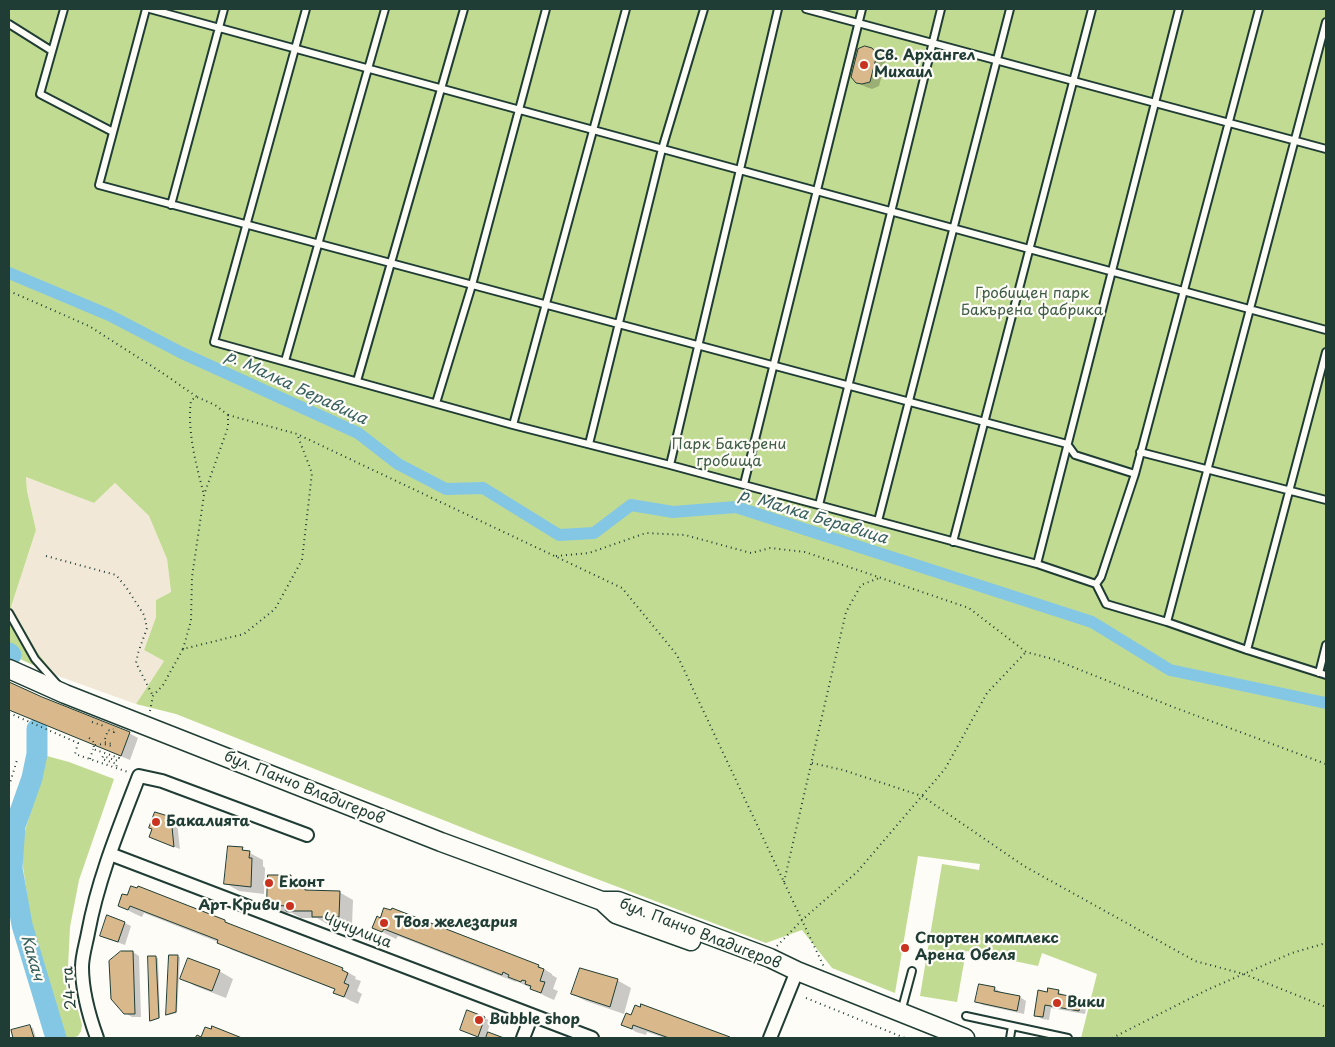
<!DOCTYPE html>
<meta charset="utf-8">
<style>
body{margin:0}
#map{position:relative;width:1335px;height:1047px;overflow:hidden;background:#fdfcf7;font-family:"Playpen Sans",sans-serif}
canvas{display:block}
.frame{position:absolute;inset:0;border:10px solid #1f3d34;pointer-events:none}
</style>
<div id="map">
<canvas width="1335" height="1047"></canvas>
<div class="frame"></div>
</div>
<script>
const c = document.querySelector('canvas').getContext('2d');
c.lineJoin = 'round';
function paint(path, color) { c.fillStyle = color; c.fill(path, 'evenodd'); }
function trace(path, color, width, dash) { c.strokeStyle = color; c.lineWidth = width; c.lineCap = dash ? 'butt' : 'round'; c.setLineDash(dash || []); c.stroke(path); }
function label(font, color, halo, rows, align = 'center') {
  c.font = font + ' "Playpen Sans",sans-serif'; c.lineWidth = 4.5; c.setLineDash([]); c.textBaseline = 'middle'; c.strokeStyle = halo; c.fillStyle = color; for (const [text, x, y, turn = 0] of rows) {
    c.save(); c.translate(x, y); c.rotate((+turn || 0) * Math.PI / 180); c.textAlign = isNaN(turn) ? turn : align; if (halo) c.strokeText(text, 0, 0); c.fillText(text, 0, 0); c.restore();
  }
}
paint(new Path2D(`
 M26,477l68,26 21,-20 34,33 18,43 4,33 -15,8v17l-12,33 20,11 -28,43 -81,-29 -18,-23 -26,-45 25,-77 -9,-39z`), '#f2e8d7');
paint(new Path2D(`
 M9,9h1317v1029h-245l16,-64 -55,-21 -4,13 -72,-15 -9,51 -37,-6 22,-132 37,6 -4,23 5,-29 -62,-8 -23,137 -63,-25 -30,-38 -36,13 -280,-106 -310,-123 -40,-10 28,-43 -20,-11 12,-33v-17l15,-8 -4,-33 -18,-43 -34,-33 -21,20 -68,-26 1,14 9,39 -25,77 26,45 18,23 -46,-21z
 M47,756l22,6 45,17 -35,101 -9,47 -2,40 5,25 9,33 -1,6 -3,5 -6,2h-13l-20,-79 -9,-44 -7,-48 -1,-26z`), '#c2db92');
paint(new Path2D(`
 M871,50l10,5 5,5 -7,26 -7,3 -6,-2 -10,-5z
 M9,683l32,15 88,35 9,5 -8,22 -121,-50z
 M170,818l7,4 3,27 -23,-9 -7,-3z
 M242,849l21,11v6l2,2 -1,26 -25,-3 -14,-8z
 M269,876l22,1 14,8v4l3,2 31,1 14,8 -1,25 -25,-1 -10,-6h-16l-9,-5h-7l-14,-8z
 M123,895l102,26 13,8 104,40 14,8 -1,2 6,2 -4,10 5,3 -4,10 -9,-4 -14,-8 1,-2 -104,-40 -14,-8 -74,-29 -2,4 -9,-4 -14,-8z
 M393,909l146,57 13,8v1l5,3 -4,11 5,2 -4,9 -9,-4 -14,-8 -15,-7v1l-118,-46 -2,3 -22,-11 7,-8 11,-8z
 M107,917l18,6 6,3 -6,19 -17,-6 -7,-4z
 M133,952l6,4 2,61h-9l-7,-4z
 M170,956l10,1 -3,56 -9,2 -1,-1z
 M156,958h2l2,60 -8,3 -1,-1z
 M219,971l14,8 -7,19 -31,-12 -13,-8z
 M617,980l14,8 -7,26 -38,-13 -14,-7z
 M994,988l7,4 -1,1 20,4 6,4 -2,13 -41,-9 -7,-4z
 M1058,992l7,3 16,4 6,4 -2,11 -34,-6 -2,12 -7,-1 -7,-4 13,-22z
 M642,1005l87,33h-64l-18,-6 -1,3 -10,-3 -13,-8 18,-16z
 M468,1011l23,10 -4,12 13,5h-19l-20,-9z
 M29,1026l4,2 3,10h-22l-2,-7z`), '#0003');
trace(new Path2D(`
 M9,273l100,42 73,38 176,80 40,31 48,25 37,-1 76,47 35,-2 37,-28 42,7 63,-5 356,115 78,48 156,33`), '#84c7e5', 12);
trace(new Path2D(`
 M9,653l2,2
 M37,729v25l-5,24 -17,48 -3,42 10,57 34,113`), '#84c7e5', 21);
const building = new Path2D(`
 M865,46l7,2 5,6 -7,28 -8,2 -6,-1 -5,-6 7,-28z
 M9,682l33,15 88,35 -9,24 -112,-46z
 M155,812l16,5 3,30 -25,-10 3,-8 -3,-1z
 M228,846l15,1 -1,3 8,1 -1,7h3l-1,29 -27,-3z
 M268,875h23v12h13l1,3 35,1 -1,26h-27v-6h-26v-5l-16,-1v-3h-3z
 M131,886l6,2 1,-2 87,34v2l118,46 -1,2 6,3 -4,10 5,2 -5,12 -11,-4 2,-4 -118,-46 1,-3 -88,-34 -2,4 -10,-4 4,-12 5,1z
 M384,908l7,2 1,-2 147,57 -1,2 6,2 -4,12 5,1 -4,11 -11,-4 1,-3 -6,-2 1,-3 -4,-1 -1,2 -13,-5 1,-2 -6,-3 -1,3 -118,-46 -2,3 -10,-4 5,-12 3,2z
 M107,915l18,7 -7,20 -18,-6z
 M121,951h12l2,63h-11l-13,-15 -2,-38z
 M169,955h9l-2,57 -10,3z
 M148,956h8l3,62 -9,3z
 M188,958l32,12 -8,21 -32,-12z
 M580,968l38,11 -8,28 -39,-13z
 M979,984l16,3 -1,4 26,5 -3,15 -42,-9z
 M1048,988l11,2 -1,4 23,4 -2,13 -34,-6 -2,12 -9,-1 4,-26 9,2z
 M641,1004l89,33v1h-61l-36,-13 -1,4 -11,-4 5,-12 5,2 4,-10 5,2z
 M467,1010l18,7 -7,20 -18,-7z
 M30,1025l4,13h-21l-2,-8z
 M212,1026l30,12h-47l2,-3 4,2 4,-10 6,2z
 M488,1032l16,6h-18z`);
paint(building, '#d9b98c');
trace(building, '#1f3d34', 1);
const lane = new Path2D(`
 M64,9l-24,85 73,38
 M146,9l-47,176 968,259 8,11 60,19
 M150,9l1176,321
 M306,9l-92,333 299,83 157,40 367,99 59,20 5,-7 34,-103 124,-465
 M806,9l520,140
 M9,24l43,27
 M171,205l53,-196
 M285,361l100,-352
 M357,381l107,-372
 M436,403l36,-118 74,-276
 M513,425l113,-416
 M589,444l73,-295 42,-140
 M1140,452l186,48
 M670,465l108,-456
 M744,484l118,-475
 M819,505l122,-496
 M878,521l132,-512
 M953,542l139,-533
 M1037,564l142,-555
 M1096,584l10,20 61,18 80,28 79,25
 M9,613l26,46 23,26
 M1167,622l159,-600
 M1247,650l79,-298
 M1319,673l7,-28
 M901,1012l11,-41
 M966,1016l102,22
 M1010,1038l2,-12`);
const street = new Path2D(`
 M110,854l482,184
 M97,1038c-8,-22 -15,-47 -15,-71 0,-11 4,-23 6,-34 10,-54 31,-105 51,-157l23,5 145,54
 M523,1038l9,-23
 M770,1038l27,-67`);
const secondary = new Path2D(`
 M9,669l56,25 376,148 161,59h16l152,57 27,13 168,67
 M602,901l14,13 75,27`);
trace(lane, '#1f3d34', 10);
trace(street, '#1f3d34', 16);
trace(secondary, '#1f3d34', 21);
trace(new Path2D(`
 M9,291l80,35 75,48 33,23
 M228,415l69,19 325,154 55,67 147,312
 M46,556l70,19 10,12 18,28 3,13 -9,25 -2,10 17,33
 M556,556l33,-3 57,-20 39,2 66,18 19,-5 35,4 164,56 57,44 27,7 120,48 153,57
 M183,649l8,-28 1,-44 12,-82 24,-68v-12l-13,-10 -18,-8 -6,3c-4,32 5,64 13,95
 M150,711l3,-15 10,-11 20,-36 61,-15 31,-25 27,-49 10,-87 -15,-39
 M9,713l69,30 -3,11 53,18
 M92,722l12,4
 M89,738c5,3 6,6 4,11l26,9 -1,3 -15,-5 -1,3 15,5 -1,4
 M95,745l9,-1 7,2 1,-2 -8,-2 4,-12 6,2 1,-2 -2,-1
 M90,759l3,-10
 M812,763l31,7 79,26 102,70 171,95 49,13 82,33
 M9,786l8,-26
 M784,882l62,-270 15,-27 18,-7
 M777,946l25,-26 55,-48 88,-103 42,-76 39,-41
 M806,998l99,40
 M1112,1038l97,-49 83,-36 34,-10`), '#1f3d34', 2, [1, 4]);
trace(lane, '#fdfcf7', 6);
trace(street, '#fdfcf7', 12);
trace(secondary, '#fdfcf7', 18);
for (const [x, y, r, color] of [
 [864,65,5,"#c8321e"],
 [156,822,5,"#c8321e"],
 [269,883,5,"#c8321e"],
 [290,906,5,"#c8321e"],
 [384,923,5,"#c8321e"],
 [905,948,5,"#c8321e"],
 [1057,1003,5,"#c8321e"],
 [479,1020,5,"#c8321e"]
]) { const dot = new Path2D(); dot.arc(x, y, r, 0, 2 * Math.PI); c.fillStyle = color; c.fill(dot); trace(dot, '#fdfcf7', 2); }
label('bold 15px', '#1f3d34', '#fdfcf7', [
 ["Св. Архангел",874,56],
 ["Михаил",874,73],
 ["Бакалията",166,822],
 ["Еконт",279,883],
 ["Арт Криви",280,906,"right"],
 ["Твоя железария",394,923],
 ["Спортен комплекс",915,939],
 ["Арена Обеля",915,956],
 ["Вики",1067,1003],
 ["Bubble shop",489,1020]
], 'left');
label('15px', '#405d47', '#fdfcf7', [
 ["Гробищен парк",1032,294],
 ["Бакърена фабрика",1032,311],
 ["Парк Бакърени",729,445],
 ["гробища",729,462]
]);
label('15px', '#1f3d34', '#fdfcf7', [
 ["бул. Панчо Владигеров",304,788,22],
 ["Чучулица",357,931,21],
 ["бул. Панчо Владигеров",700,934,21],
 ["24-та",70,988,-95]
]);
label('italic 16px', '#386060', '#fdfcf7', [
 ["р. Малка Беравица",296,388,25],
 ["р. Малка Беравица",813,517,17],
 ["Какач",32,958,74]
]);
</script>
